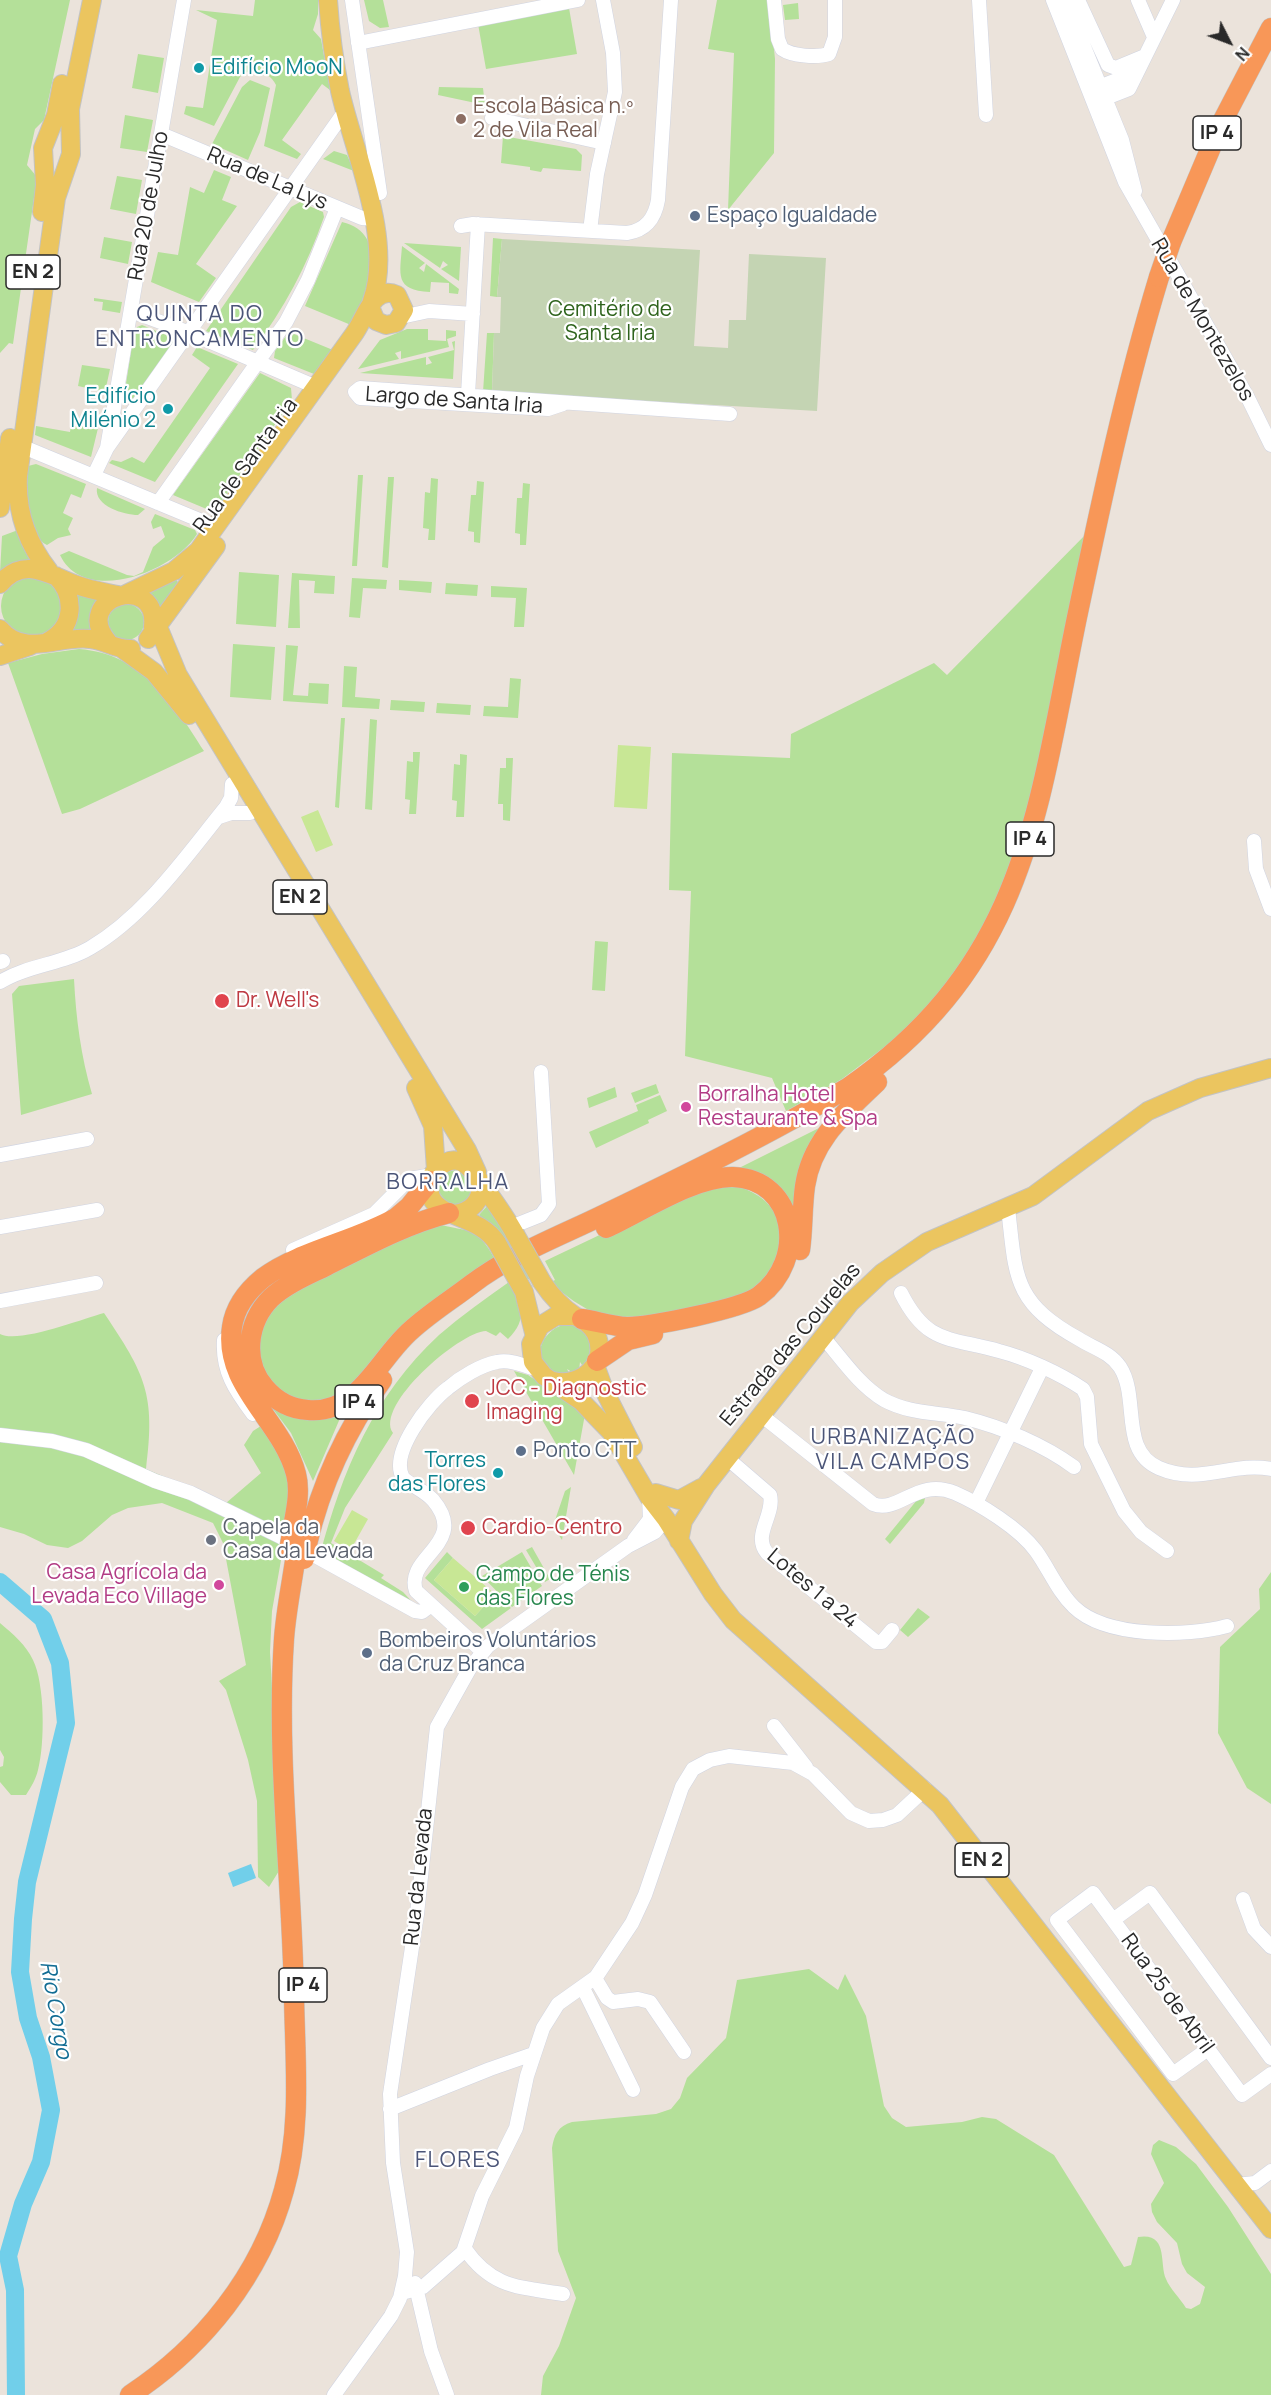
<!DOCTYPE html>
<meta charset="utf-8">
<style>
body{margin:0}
#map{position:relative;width:1271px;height:2395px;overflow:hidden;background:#ebe3db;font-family:Manrope,sans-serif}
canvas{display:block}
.north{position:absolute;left:1199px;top:12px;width:60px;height:60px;-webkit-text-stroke:4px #fff;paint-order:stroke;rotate:132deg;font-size:16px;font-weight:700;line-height:24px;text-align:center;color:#292929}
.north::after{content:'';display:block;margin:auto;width:21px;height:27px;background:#292929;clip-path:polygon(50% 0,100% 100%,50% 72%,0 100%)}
</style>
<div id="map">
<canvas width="1271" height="2395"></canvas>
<div class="north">N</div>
</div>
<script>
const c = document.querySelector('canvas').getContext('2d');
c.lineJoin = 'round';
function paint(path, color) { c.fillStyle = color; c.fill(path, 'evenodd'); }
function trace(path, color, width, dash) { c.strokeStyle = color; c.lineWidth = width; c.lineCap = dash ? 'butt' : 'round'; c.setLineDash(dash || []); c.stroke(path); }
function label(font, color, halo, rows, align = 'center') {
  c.font = font + ' Manrope,sans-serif'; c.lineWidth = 4.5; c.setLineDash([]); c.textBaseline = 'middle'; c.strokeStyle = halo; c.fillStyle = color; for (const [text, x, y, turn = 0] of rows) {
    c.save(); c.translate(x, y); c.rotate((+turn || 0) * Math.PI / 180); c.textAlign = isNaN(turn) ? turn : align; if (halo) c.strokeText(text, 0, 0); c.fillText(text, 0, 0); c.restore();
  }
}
paint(new Path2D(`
 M0,0h70l-26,120 -9,9 -8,36 10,12 -24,167 -4,-1 -9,10z
 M255,0h63v14l-5,16 8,9 9,51 -8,-6 -40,56 19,14 -4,5 -33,-13 12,-61c-6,-13 -25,-20 -36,-8l-26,49 -30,-12 2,-8 17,2 14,-88 -21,-10 57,6z
 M364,0h19l6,27 -9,1 -11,-7z
 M717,0h52l6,59 -1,94 -46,57 6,-157 -26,-4z
 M798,3l1,16 -14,1 -2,-15z
 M569,8l8,46 -91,15 -8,-45z
 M138,54l26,4 -6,35 -26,-5z
 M250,80l20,8 -10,44 -12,28 -36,-16 30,-57z
 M439,87l44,1 2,17 -47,-10z
 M125,115l28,5 -6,32 -27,-4z
 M503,136l73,13 6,6 -1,16 -38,-3 -2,4 -11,-2v-3l-29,-4z
 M334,151l13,4 7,16 -31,-12z
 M214,170l17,7 -9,23 15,6 -41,58 20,14 -17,24 -48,-20 7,-30 20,3 12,-68 14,6z
 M117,176l25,4 -6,34 -26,-5z
 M300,202l23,10 1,5c-17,49 -40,92 -71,133l-47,-19 85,-124z
 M342,222c50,12 25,72 9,103l-46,-19z
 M104,237l28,5 -4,22 -28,-6z
 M493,238l9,1 -5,58 -7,-1z
 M404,243l57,4 -2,34 -18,-12 7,-4 -5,-4 -3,7z
 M402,246l23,17 -6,5 5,4 2,-8 33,25 -1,5 -9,-1v-10l-18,-1 -1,10c-36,-2 -30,-17 -28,-46z
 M94,298l28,4 -2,11 -18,-3 1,-8 -9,-1z
 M142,325l31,13 2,4 -42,57 -7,-4 -1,-5 9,-58 3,-5z
 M407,329h21v11l18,1v-11l10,1v5l-9,3 2,8 -48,12v-8l-6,2 4,6 -41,10 22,-29z
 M289,332l44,18 -19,24 -40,-16 1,-7z
 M487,333h7l-2,59h-9z
 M455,341l-2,38 -93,-6 66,-16v8l6,-2 -4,-6 26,-7 -2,-8z
 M197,347l41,17 -83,118 -46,-19 3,-3 9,2 11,-5 12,6 66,-95 -18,-13z
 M82,365l28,4 -5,23 -27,-6z
 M260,373l31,15 1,12 -74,106 -9,4 -36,-15z
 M72,419l27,5 -8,33 -56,-22 1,-9 34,6z
 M36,464l50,20 -5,14 -10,-4 -8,19 10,5 -5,11 3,6 -13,3 -11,7c-18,-7 -24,-62 -19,-79z
 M358,475h5l-6,91h-5z
 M388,477h6l-6,91 -6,-1z
 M431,478l7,1 -3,61h-7l1,-11 -6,-1 2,-36 5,1z
 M477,481l7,1 -4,61 -6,-1v-10l-6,-1 3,-36h5z
 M523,483l7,1 -4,61h-6v-11l-5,-1 2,-35h5z
 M97,488l48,21 -7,6c-14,0 -44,-9 -41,-27z
 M155,514l40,16 2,4c-23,38 -113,72 -137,21l9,-4 58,24 7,1 9,-4 10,-25 12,-10 -4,-11 -8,3 -2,-7z
 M1091,529l-54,260 -35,109 -58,92 -50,50 -52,39 -56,32 -14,-33 -87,-22 6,-165 -22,-1 3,-137 118,5 1,-24 143,-71 13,12z
 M18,530l13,30 -31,13 2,-37z
 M239,572l40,3 -3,52 -40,-3z
 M292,573l43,3 -1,18 -20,-1 1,-12 -16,-1 1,48h-12z
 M1 606a30 30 0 1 1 60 0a30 30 0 1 1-60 0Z
 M174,578l7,7 -21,29 -15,-21z
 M352,578l35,2 -1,9 -23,-1 -3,30 -11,-1z
 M399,580l33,2 -1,11 -32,-3z
 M446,583l32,2 -1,11 -32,-2z
 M491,586l36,2 -3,39h-10l2,-29 -25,-1z
 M77,595l24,5 -7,31h-22l7,-23z
 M108 622a18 18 0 1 1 36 0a18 18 0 1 1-36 0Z
 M233,644l42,3 -4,53 -41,-3z
 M286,645l12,1 -5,49 15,1 1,-13 20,1 -1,20 -45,-3z
 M79,649c64,5 94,53 125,102l-124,58 -18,5 -54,-151 34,-9z
 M344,666l13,1 -2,30 25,2 -1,10 -37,-2z
 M510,678l11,1 -3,39 -35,-2 1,-10 24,1z
 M391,700l34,2 -1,10 -34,-2z
 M437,703l34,2 -1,10 -34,-2z
 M341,718h4l-6,90 -4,-1z
 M370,719l7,1 -5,90 -7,-1z
 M413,752h7l-4,62h-7l1,-14 -5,-1 2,-38 6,1z
 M460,754l7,1 -3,62h-8l1,-16 -5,-1 2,-36 6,1z
 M506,758h7l-3,63 -7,-1v-16h-5l2,-36h6z
 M595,941l13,1 -3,49 -13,-1z
 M74,979c2,40 7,77 18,115l-71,21 -9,-121 7,-8z
 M656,1084l3,9 -24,10 -4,-10z
 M615,1087l2,10 -28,11 -2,-10z
 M660,1095l7,16 -19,9 1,3 -53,25 -7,-16 49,-21 -2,-6z
 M821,1127l-22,87 -64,-44z
 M457,1170l4,1 12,12c-2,57 -67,-8 -16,-13z
 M733,1185c56,14 64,66 23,103 -17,15 -134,36 -156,27 -16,-6 -37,-20 -49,-33l4,-2 -10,-19 149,-71z
 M487,1206l48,70 -10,5 -31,-54 -15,-12z
 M436,1224c35,8 42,3 61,39l-140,118 -25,18 -26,2 -18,-5 -15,-12 -14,-20 -4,-27 29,-44z
 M509,1282c12,23 20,36 -1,57l-8,-7 -4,4 -10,-5c-27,1 -112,75 -93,102l-48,75 -14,35 53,32 -3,3 22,14 15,16 -98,-53c22,-84 54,-160 119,-220 22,-19 46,-36 70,-53z
 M104,1313c41,61 52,81 42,156l80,34 35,-30 -17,-28 9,-14 11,-7 26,53 -4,55 -14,79 -2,41 12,214 -13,21 -11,-10 -1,-76 -9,-41 -22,-70 -7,-9 27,-16 -23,-122 -10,-20 -51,-20 -34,5 -16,7 -30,26 -14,7 -21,-3 -23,-11 -24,-7v-193c18,10 82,-15 104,-21z
 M567,1324c27,5 27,23 17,44l-4,-6 -1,8 -7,2 -5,-3 3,6c-6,-1 -14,-1 -19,-5 -23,-15 -5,-43 16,-46z
 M514,1371l14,4 57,39 -11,61z
 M273,1409c24,8 43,12 68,7l-28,65 -22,-48z
 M571,1487l-9,53 -9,-14 12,-35z
 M925,1498l-1,5 -34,41 -5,-5 32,-39z
 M532,1547l18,32 -5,3 -19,-32z
 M447,1552l6,6 -19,22 41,36 20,-22 16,14 -29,21 -57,-51z
 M522,1552l20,34 -30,21 -30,-31z
 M1271,1572v232l-24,-16 -29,-55 2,-86 40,-38 -1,-20z
 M918,1608l12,9 -22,20 -8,-7z
 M0,1623c13,11 26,22 33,37 12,24 12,84 5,110 -2,9 -7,17 -12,25h-15l-11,-13v-15l3,-1 1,-9 -4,-7z
 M809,1969l29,21 7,-16 21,42 18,90 8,12 14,9 56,-5 20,-5 14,2 58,36 70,112 7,-2 7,-28c31,-5 21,27 28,42 4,10 14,19 20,29l5,1 9,-5 5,-17 -18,-14 -5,-9 -5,-21 -20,-21 -5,-10 -1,-8 13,-21 -13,-29 2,-9 6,-5 17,7 20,17 32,43 43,67v121h-730l2,-19 16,-30 17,-48 -18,-47 -6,-103c2,-13 6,-22 20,-26l84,-8 15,-5 9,-11 7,-20 39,-40 11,-58z`), '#b4e099');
paint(new Path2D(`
 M502,239l198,11 -6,96 34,2 1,-28h17l3,-66 77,4 -9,153 -325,-19 2,-59h6l1,-36h-4z`), '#c4d4b3');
paint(new Path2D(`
 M618,745l33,2 -4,62 -33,-2z
 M318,810l15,35 -17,7 -15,-35z
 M352,1510l16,9 -18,32 -16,-10z
 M453,1558l42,36 -20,22 -41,-36z`), '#c8e795');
paint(new Path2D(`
 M251,1864l5,14 -23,9 -5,-14z`), '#71cfea');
trace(new Path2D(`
 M0,1582l43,37 17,44 6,60 -39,159 -4,37 -3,53 8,46 13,39 10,53 -10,52 -18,42 -15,52 7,34 1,105`), '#71cfea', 18);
const minor = new Path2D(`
 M352,0l28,193
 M774,0l4,39 4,10c10,7 35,9 47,5l6,-17v-37
 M979,0l7,115
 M1053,0l72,182 123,216 23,47
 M1065,0l57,140 13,51
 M1078,0l30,65 8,3 29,-12
 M1138,0l16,37
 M358,43l220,-43
 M1091,81l4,10 11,7 23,-9 44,-89
 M1100,94l4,-9 33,-13
 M492,118l112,25
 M161,134l201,84 12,1
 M461,226l12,-2 154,9c19,-3 28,-15 31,-33l13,-200
 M590,231l7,-57 18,-82 -2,-39 -10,-53
 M131,311l59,22 126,54
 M401,317l28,-6 44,3
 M468,394l10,-170
 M563,404l-15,5 -188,-11 -5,-6 5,-4 370,26
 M21,446l195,81
 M107,448l77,-448
 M94,475l13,-27 238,-337
 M158,503l128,-181 22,-42 29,-72
 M219,817l12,-4h19
 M1254,841l2,28 15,40
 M0,962l3,-1
 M0,982c28,-17 63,-18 90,-34 56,-33 96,-92 136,-141l5,-9 1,-14
 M0,1155l87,-16
 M1008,1208c8,68 4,94 71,131 14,9 31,13 41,28 20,31 -1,84 39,101 41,18 73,-7 112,1
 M0,1227l97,-17
 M511,1227l30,-12 8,-11 -8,-132
 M293,1250l81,-36 35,-35 24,-4
 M901,1293c26,52 49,44 98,58 27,7 60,22 84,38l4,8 4,47 33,67 17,21 26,19
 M0,1301l96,-18
 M823,1337c19,22 36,48 61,63 26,14 53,12 81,18 37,9 79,27 109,49
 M224,1340c-2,31 11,50 29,74
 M761,1415l112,89c26,10 44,-27 82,-11 25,11 64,35 81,58 13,18 22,41 38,56 32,31 113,30 153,19
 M0,1435l52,6 34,9 69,31 36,12 90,44 134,74 7,1 8,-6
 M727,1458l43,37c5,20 -18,40 -3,58l109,89h6l10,-12
 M976,1503l66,-135
 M634,1540l16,-21 -1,-22
 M483,1652l-67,-61c-12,-35 54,-47 17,-91 -8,-9 -21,-14 -30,-22 -14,-25 26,-76 45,-90 13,-11 33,-23 49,-26 13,-3 28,4 41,8
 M774,1726l32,41
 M1243,1899l11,30 17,18
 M1113,1920l-20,-27 -36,27 116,154 35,-25
 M595,1978l12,20 6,4 25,-3 12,3 34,50
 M583,1988l50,102
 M1271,2058l-121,-165 -37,27 129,175 29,-21
 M390,2109l100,-40 43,-15
 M1236,2185l19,-2 16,-12
 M465,2249c27,39 54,38 98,45
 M415,2283l16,68 16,44
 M402,2293l21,-6 40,-35 19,-56 34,-68 11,-52 16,-48 15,-24 38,-27 36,-54 13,-28 37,-108 11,-18 17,-9 19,-4 64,7 20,11 38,39 18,8 14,-1 14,-5 28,-26
 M334,2395l57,-79 9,-18 5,-22 2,-24 -14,-89 -3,-69 27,-180 20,-187 33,-59 18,-22 140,-100 27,-14 11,-13`);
const major = new Path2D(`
 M328,0c2,30 6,61 12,91 14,62 54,149 32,210
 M42,212l3,-27 -2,-37 13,-33 6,-31
 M0,508l10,-70
 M49,571c-22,-28 -33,-59 -31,-95l38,-278 15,-44 -1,-45 22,-109
 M0,584c24,-29 49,-9 77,1 13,5 27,7 41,10
 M126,594l48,-23 24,-20 156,-217c11,-15 19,-50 43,-39l7,15 -8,13 -10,2 -10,-4 -6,-14
 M154,617l24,58 289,475 10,22
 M0,629c24,29 58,6 90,10 14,1 26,11 41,10
 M148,639l68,-93
 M47,642c28,-14 29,-46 9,-66
 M108,642c-38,-45 51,-71 45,-15
 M121,648l33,24 35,43
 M0,656l30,-10
 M416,1088l17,38 3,44
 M454,1214c18,-2 28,-13 27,-32
 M497,1243c-17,-27 -58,-25 -66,-46 -3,-8 -2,-19 4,-26 25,-27 40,4 52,20 10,14 20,28 28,43
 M542,1282c8,12 21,26 33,34 9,5 16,8 21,18 13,29 -15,54 -43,47
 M524,1292l10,41
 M575,1316h-19l-16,10 -9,18 2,18 11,14 37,25 30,31 38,65 17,22 47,75 20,26 207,185 331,424
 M595,1365l10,27 28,55
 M656,1493l23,7 22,-12
 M679,1541l4,-20 23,-36 144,-182 32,-30 45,-31 106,-46 115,-85 52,-23 71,-20`);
const highway = new Path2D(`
 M1171,242l49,-116 51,-98
 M449,1213c-43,11 -83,33 -123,53 -18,9 -40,18 -55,32 -24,24 -29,64 -6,90 11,13 26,21 43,22 48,4 67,-44 97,-74 20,-20 45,-35 67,-52 38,-29 88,-48 131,-69 83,-40 167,-81 246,-128 178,-124 188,-276 228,-470 24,-114 48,-228 82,-340
 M800,1250c3,-21 2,-43 5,-64 7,-47 40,-73 72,-104
 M582,1319c14,2 30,7 45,8 23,0 114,-18 132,-31 49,-36 37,-117 -26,-119 -38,-1 -92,35 -127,51
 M597,1361l31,-21 25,-6
 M292,1533c3,-19 9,-40 4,-59 -14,-54 -73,-88 -64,-147 3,-21 15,-36 31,-49 36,-27 93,-37 133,-60l13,-11 21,-26
 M307,1544c14,-60 39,-114 75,-164
 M130,2395c73,-48 131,-120 154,-205 18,-62 11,-130 10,-194 -2,-118 -18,-238 -10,-357 2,-28 8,-56 12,-85`);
trace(minor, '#d0d4e1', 15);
trace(major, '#c3c3c3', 20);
trace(highway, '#c3c3c3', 21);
trace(minor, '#fff', 14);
trace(major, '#ebc55f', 18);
trace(highway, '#f89758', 20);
const majorBridge = new Path2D(`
 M515,1234l27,48
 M497,1243l27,49`);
const highwayBridge = new Path2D(`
 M1159,277l12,-35
 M289,1551l3,-18
 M304,1559l3,-15`);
trace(majorBridge, '#c3c3c3', 20, []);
trace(highwayBridge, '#c3c3c3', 21, []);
trace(majorBridge, '#ebc55f', 18);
trace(highwayBridge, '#f89758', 20);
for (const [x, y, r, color] of [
 [199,68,6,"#0f9aa8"],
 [461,119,6,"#8d6e63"],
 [695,216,6,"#5c6f8a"],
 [168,409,6,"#0f9aa8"],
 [222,1001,8,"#e0444e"],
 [686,1107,6,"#d1479c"],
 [472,1401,8,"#e0444e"],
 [521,1451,6,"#5c6f8a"],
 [498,1473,6,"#0f9aa8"],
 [468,1528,8,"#e0444e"],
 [211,1540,6,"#6b7280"],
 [219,1585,6,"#d1479c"],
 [464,1587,6,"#2e9e5b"],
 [367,1653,6,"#5c6f8a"]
]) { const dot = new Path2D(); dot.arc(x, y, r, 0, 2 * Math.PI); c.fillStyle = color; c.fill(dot); trace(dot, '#fff', 2); }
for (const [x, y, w] of [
 [1217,133,48],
 [33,272,54],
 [1030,839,48],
 [300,897,54],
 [359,1402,48],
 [982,1860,54],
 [303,1985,48]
]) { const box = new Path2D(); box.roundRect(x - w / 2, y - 17, w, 34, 4.5); c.fillStyle = '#fff'; c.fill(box); trace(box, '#292929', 1.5); }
label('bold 20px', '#292929', null, [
 ["IP 4",1217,133],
 ["EN 2",33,272],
 ["IP 4",1030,839],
 ["EN 2",300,897],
 ["IP 4",359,1402],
 ["EN 2",982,1860],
 ["IP 4",303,1985]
]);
label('21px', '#0d838f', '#fff', [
 ["Edifício MooN",211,68,"left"],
 ["Edifício",156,397],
 ["Milénio 2",156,421],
 ["Torres",486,1461],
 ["das Flores",486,1485]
], 'right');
label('21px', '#785e54', '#fff', [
 ["Escola Básica n.º",473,107],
 ["2 de Vila Real",473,131]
], 'left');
label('21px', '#292929', '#fff', [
 ["Rua de La Lys",267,179,23],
 ["Rua 20 de Julho",149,206,-80],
 ["Rua de Montezelos",1202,320,60],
 ["Largo de Santa Iria",454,401,4],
 ["Rua de Santa Iria",246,466,-54],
 ["Estrada das Courelas",791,1345,-50],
 ["Lotes 1 a 24",812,1589,40],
 ["Rua da Levada",419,1877,-84],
 ["Rua 25 de Abril",1167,1994,54]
]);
label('21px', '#4e5e75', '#fff', [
 ["Espaço Igualdade",707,216],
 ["Ponto CTT",533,1451],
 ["Bombeiros Voluntários",379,1641],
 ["da Cruz Branca",379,1665]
], 'left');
label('21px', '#2e631c', '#fff', [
 ["Cemitério de",610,310],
 ["Santa Iria",610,334]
]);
label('21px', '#be3a42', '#fff', [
 ["Dr. Well's",236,1001],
 ["JCC - Diagnostic",486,1389],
 ["Imaging",486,1413],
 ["Cardio-Centro",482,1528]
], 'left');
label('21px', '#b23c85', '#fff', [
 ["Borralha Hotel",698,1095],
 ["Restaurante & Spa",698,1119],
 ["Casa Agrícola da",207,1573,"right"],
 ["Levada Eco Village",207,1597,"right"]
], 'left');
label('21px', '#5b616d', '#fff', [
 ["Capela da",223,1528],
 ["Casa da Levada",223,1552]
], 'left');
label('21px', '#27864d', '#fff', [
 ["Campo de Ténis",476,1575],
 ["das Flores",476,1599]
], 'left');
c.letterSpacing = '1.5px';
label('22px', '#4b5578', '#fff', [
 ["QUINTA DO",200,315],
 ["ENTRONCAMENTO",200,340],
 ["BORRALHA",448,1183],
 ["URBANIZAÇÃO",893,1438],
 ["VILA CAMPOS",893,1463],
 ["FLORES",458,2161]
]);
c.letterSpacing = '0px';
label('italic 22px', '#126d94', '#fff', [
 ["Rio Corgo",55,2010,80]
]);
</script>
